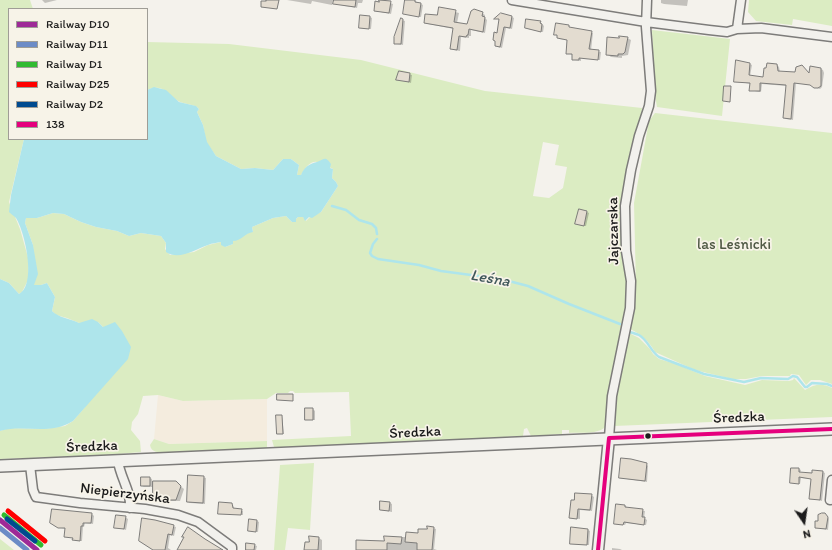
<!DOCTYPE html>
<meta charset="utf-8">
<style>
body{margin:0}
#map{position:relative;width:832px;height:550px;overflow:hidden;background:#f4f2ec;font-family:Itim,sans-serif}
canvas{display:block}
.legend{position:absolute;left:8px;top:8px;width:140px;height:132px;box-sizing:border-box;background:#f7f3e8;border:1px solid #9f9d96;margin:0;padding:5px 7px;list-style:none;font-size:12px;color:#1c1c1c}
.legend li{display:flex;align-items:center;gap:8px;height:20px}
.legend b{width:20px;border:1px solid #9f9d96}
.north{position:absolute;left:784px;top:502px;width:40px;height:40px;-webkit-text-stroke:3px #f7f3e8;paint-order:stroke;rotate:167deg;font-size:11px;font-weight:700;line-height:16px;text-align:center;color:#1c1c1c}
.north::after{content:'';display:block;margin:auto;width:14px;height:18px;background:#1c1c1c;clip-path:polygon(50% 0,100% 100%,50% 72%,0 100%)}
</style>
<div id="map">
<canvas width="832" height="550"></canvas>
<ul class="legend">
<li><b style="height:5px;background:#9e2a97"></b>Railway D10</li>
<li><b style="height:5px;background:#6c8bc6"></b>Railway D11</li>
<li><b style="height:5px;background:#31ba31"></b>Railway D1</li>
<li><b style="height:5px;background:#f00"></b>Railway D25</li>
<li><b style="height:5px;background:#004a8f"></b>Railway D2</li>
<li><b style="height:5px;background:#e5007d"></b>138</li>
</ul>
<div class="north">N</div>
</div>
<script>
const c = document.querySelector('canvas').getContext('2d');
c.lineJoin = 'round';
function paint(path, color) { c.fillStyle = color; c.fill(path, 'evenodd'); }
function trace(path, color, width, dash) { c.strokeStyle = color; c.lineWidth = width; c.lineCap = dash ? 'butt' : 'round'; c.setLineDash(dash || []); c.stroke(path); }
function label(font, color, halo, rows, align = 'center') {
  c.font = font + ' Itim,sans-serif'; c.lineWidth = 3.5; c.setLineDash([]); c.textBaseline = 'middle'; c.strokeStyle = halo; c.fillStyle = color; for (const [text, x, y, turn = 0] of rows) {
    c.save(); c.translate(x, y); c.rotate((+turn || 0) * Math.PI / 180); c.textAlign = isNaN(turn) ? turn : align; if (halo) c.strokeText(text, 0, 0); c.fillText(text, 0, 0); c.restore();
  }
}
paint(new Path2D(`
 M158,395l25,6 84,-2v42l-98,3 -15,-5z`), '#f4ecde');
paint(new Path2D(`
 M0,0h30l3,9h-24v130h15l-15,63 11,27 9,32 -1,19 -6,12 -3,2 -10,-11 -9,-4z
 M749,0h83v26l-39,-7 -1,6 -36,-4 -8,-9z
 M652,30l78,9 -8,77 -65,-9 -2,-12z
 M147,42l82,2 132,16 124,31 157,17 -1,14 -11,35 -5,28 4,98 -2,25 -19,93 -2,25c-7,9 -26,6 -37,7v-3h-7v4l-31,2 -4,-8 -3,1 -1,7 -188,10 -54,1h-7l-2,-7 79,-4 -2,-44 -54,1 -2,-2h-3l-2,2h-12l-9,6 -84,2 -25,-6 -15,1 -5,18 -6,8 -1,8 9,11 1,11 -33,3 -108,4v-28l9,-3 35,1 21,-3 8,-5 12,-14 18,-80 -5,-5 -19,1 -12,-5 -11,-3 -4,-4 3,-14 -8,-14 -6,2h-7l-1,-40 -8,-22 1,-6 11,1 16,-5 11,1 17,8 15,5 21,4 12,5 12,-3 20,3 5,7 -1,6 5,6 24,-3 14,-7 13,-3 4,5 8,-3v-3l17,-9h3l-1,-5 21,-9 13,-2 6,6h4v-3l2,-2h5l3,4 4,-4 11,-5 17,-26 -2,-4 -4,-4 1,-9c-17,-9 -21,-12 -32,6h-4l2,-10 -8,-6h-8l-10,11 -18,-2 -14,1 -25,-13 -10,-14 -3,-17 -6,-13 2,-3c-6,-6 -14,-4 -21,-8 -11,-7 -15,-18 -31,-11zM543,142l16,3 -4,20 12,2 -4,21 -14,10 -16,-2z
 M655,113l177,20v251l-12,-4h-9l-5,5 -7,-10 -8,-1 -1,2h-28l-16,3h-14l-37,-9 -40,-18c-6,-11 -14,-18 -25,-23l6,-42 -2,-84 15,-82z
 M629,333l10,5 11,11 3,5 6,5 17,5 29,12 40,9 17,-5 27,1 4,-1 1,-2 11,12c10,-6 17,-7 27,-2v29l-218,9 4,-43z
 M154,439l15,5 98,-3v7l-100,5c-8,-1 -16,0 -17,-8z
 M314,463l-4,67 -22,-2 -3,22h-11l6,-85z
 M0,539l14,11h-14z`), '#dbecc2');
paint(new Path2D(`
 M154,87l12,3 13,12 17,4 3,3 -2,3 6,13 4,17 9,14 25,13 14,-1 18,2 10,-11h8l8,6 -2,10h4c3,-8 8,-11 16,-13 8,-3 8,-6 14,2l-1,4 3,1 -1,9 4,4 2,4 -17,26 -9,6 -3,-1 -4,4 -2,-4h-5l-2,2v3h-4l-6,-6 -13,2 -21,9 1,5c-8,1 -12,9 -20,9v3l-8,3 -4,-2v-3c-4,1 -9,1 -13,3 -12,4 -29,16 -42,7v-9l-5,-7 -20,-3 -12,3 -12,-5 -21,-4 -15,-5 -17,-8 -11,-1 -16,5h-11l-1,5 8,22 5,29 -4,11h7l6,-2 8,14 -3,14c5,6 19,8 27,12l13,-4 6,3 5,5 12,-5 7,9 9,16 -3,12 -55,62c-23,15 -49,3 -73,10v-152l9,4 10,11c18,-9 6,-62 -3,-76 -2,-2 -5,-4 -7,-6l2,-17 13,-56h123v-49z`), '#aee5eb');
paint(new Path2D(`
 M42,0h15l-12,3z
 M287,0h46l-1,5 -20,-4 -1,3z
 M343,0h20l-1,3h-4l-1,5 -12,-2 -3,-2z
 M380,0l13,4 -2,10 -16,-3 1,-9z
 M406,0l9,1 8,4 -2,12 -17,-4z
 M661,0h27l-1,6 -23,-2 -3,-1z
 M440,8l19,5 -2,10 11,2 14,-12 3,2v3l2,2 -2,13 -14,-3v6h-2v2l-8,-1 -1,14 -6,-1 -3,-2 3,-19 -26,-5 -3,-1 13,-7z
 M370,17l2,1 -1,11 -11,-1z
 M512,17l2,1 -2,11 -6,-1 -4,20 -4,-1 -2,-1 4,-26 -4,-2z
 M402,20l3,1 -2,24 -6,-1 -2,-1z
 M540,22l4,4 -1,6 -15,-3z
 M569,26l1,3 23,4 -2,17 10,2 -1,8 -19,-2v3l-6,-1 -2,-1v-4l-6,-2 1,-13 -8,-1 -2,-1v-3l-3,-1z
 M627,38l4,2 -3,15 -6,1v2l-11,-1 -4,-3 13,-15z
 M750,64l2,1 -2,11 14,2 13,-13 2,2 1,5 30,2 11,-5 2,1 1,3 -2,14 -2,2 -3,-1 -5,-3 -16,-2 -3,37 -7,-1 -2,-1 3,-32 -25,-2 -1,8h-2l-9,-2 1,-6 -16,-3z
 M400,72l12,3 -1,8 -14,-4z
 M587,212l2,1 -3,13 -7,-1z
 M313,409l2,2v9h-7l-2,-1z
 M282,416l2,18h-6z
 M646,464l2,2 -1,16 -27,-4z
 M799,469l2,1 -1,3 13,1 10,-2 2,1 -3,28 -12,-3 2,-19 -11,-1 -1,6 -9,-2z
 M203,477l3,1 -1,26 -15,-1 -2,-1z
 M150,478l2,1v3h23l4,3 5,4 -4,12h-16l-4,-2v-4l-6,-2v-6h-10l-2,-1z
 M591,495l3,2 -2,14 -12,-1v9l-7,-1 2,-17z
 M390,503l2,1v8l-11,-2z
 M231,504l2,1 1,4 9,2v4l-24,-2z
 M617,505l8,1 2,1v1l18,3 -1,7 3,2 -1,5 -20,-2 -1,2 -10,-2z
 M92,514l2,2 -1,8 -8,-1 -1,4h-1l-1,14h-6l-2,-3 -6,-1 -2,-8 -5,-1 -10,-5z
 M827,516l2,3 -1,11 -12,-3 3,-5z
 M125,517l3,2 -2,11 -11,-3z
 M155,521l21,6 -2,9 -4,-1 -2,13 3,2h-15z
 M257,521l2,1 -1,10 -9,-2z
 M433,528l3,1 -2,20 3,1h-80l28,-8v-5h21z
 M588,530l2,1 -1,14 -15,-1 -3,-1z
 M310,537l9,1 3,2v10h-18l6,-7z
 M254,545l3,1 -1,4h-11v-2z
 M612,548l8,1 2,1h-10z`), '#0003');
trace(new Path2D(`
 M332,206l14,4 13,10 13,4 4,4 1,6
 M377,239l-4,5 -3,9 2,3 6,3 41,6 22,6 60,8 27,7 41,18 51,20
 M630,332c3,1 7,2 9,3 9,5 12,17 20,22l45,17 40,8 17,-4 27,1 5,-3 4,1 8,10h2l5,-4 15,1 5,2`), '#aee5eb', 2.5);
const building = new Path2D(`
 M266,0h13l-2,9 -16,-2v-6h5z
 M334,0h22l-1,7 -22,-3z
 M379,0l12,1 -2,12 -15,-2 1,-10 4,1z
 M405,0h10v2l6,1 -2,14 -16,-3z
 M439,7l17,3 -2,12 13,2 4,-13 3,-2 9,3 -1,4 3,1 -2,15 -14,-3 -1,6h-1l-1,2 -7,-1 -2,14 -7,-1 3,-21 -29,-5 1,-9 12,1z
 M501,13l11,3 -2,12 -6,-1 -4,20 -5,-1v-5l-2,-1 1,-8 3,1 2,-14h-5z
 M360,15l10,1 -1,13 -10,-1z
 M401,18l2,1 -2,25h-7v-7z
 M526,19l15,2 -1,2 2,1 -1,8 -16,-4z
 M556,23l13,2v2l23,4 -3,18 10,1 -1,10 -19,-2v2h-7v-6h-6l1,-14 -10,-2v-3h-3z
 M619,36l9,1 -3,15 -2,2h-5v2l-12,-1 1,-18 12,1z
 M736,60l14,3 -1,12 14,2 1,-9h2l1,-5 10,1 1,7 17,1 1,-5 6,-2 7,8 1,-7 11,2v18l-3,2h-4l-4,-3 -16,-2 -3,36 -8,-1 3,-33 -26,-2v8h-11l1,-8 -16,-1z
 M399,71l11,2 -1,9 -13,-2z
 M724,86h7l-1,16 -7,-1z
 M579,209l8,2 -3,15 -9,-2z
 M277,394h16v7l-16,-1z
 M305,408h8v12h-8z
 M276,415h6l1,19h-6z
 M621,458l10,1 16,4 -2,18 -26,-3z
 M791,468h8v4l13,1v-3l11,1 -3,29 -11,-1 2,-20 -12,-2v7l-9,-1z
 M188,475l16,1 -1,27 -16,-1z
 M141,477h9v9h-9z
 M153,481h23l5,5 -5,14h-17v-6h-6z
 M575,493l17,1 -2,16 -12,-1 -1,10 -8,-1 2,-18h3z
 M380,501l10,1 -1,9 -9,-1z
 M219,502l13,1 1,5 9,1 -1,6 -23,-1z
 M616,504l9,1v2l18,2 -1,8h3l-1,8 -20,-3 -1,3 -9,-1z
 M52,509l40,4 -1,10h-8v3h-2l-1,15 -8,-1 1,-2 -9,-1 1,-9h-7l-8,-5z
 M822,513h3l3,4 -2,12 -11,-1v-7h3v-6z
 M116,515l10,1 -2,13 -10,-1z
 M142,518l13,2 19,5 -2,10 -4,-1 -3,16h-12l-14,-9z
 M249,519l8,1 -1,12 -8,-1z
 M427,526l7,1 -2,23h-15v-7l-12,-1 1,-10 12,1v-4h9z
 M188,527l17,12 18,11h-46l7,-13h-2z
 M571,527l17,2 -1,16 -17,-1z
 M309,536l10,1 -1,13h-14l1,-8h4z
 M384,536l18,1 -1,7 -14,-1v7h-31v-10l28,1z
 M246,543l9,1 -1,6h-8z`);
paint(building, '#e3dcd0');
trace(building, '#7d7c7a', 1);
const minor = new Path2D(`
 M512,0l134,22 63,8 18,2 10,-3 24,-1 71,9
 M737,29l4,-29
 M609,438l3,-42 18,-88 1,-27 -5,-30 -1,-45 6,-36 8,-34 10,-30 2,-15 -5,-64 1,-27
 M118,461c2,16 14,32 12,47
 M30,465l3,25 3,7 44,6 65,6 33,6 20,7 34,25v3
 M830,500l2,-20`);
const tertiary = new Path2D(`
 M598,550l11,-112`);
const secondary = new Path2D(`
 M0,466l832,-37`);
trace(minor, '#7d7c7a', 11);
trace(tertiary, '#7d7c7a', 13);
trace(secondary, '#7d7c7a', 14);
trace(minor, '#f2f1ed', 8);
trace(tertiary, '#f2f1ed', 10);
trace(secondary, '#f2f1ed', 11);
trace(new Path2D(`
 M609,438l223,-9
 M598,550l11,-112`), '#e5007d', 4);
trace(new Path2D(`
 M0,520l37,30`), '#9e2a97', 5);
trace(new Path2D(`
 M0,528l27,22`), '#6c8bc6', 5);
trace(new Path2D(`
 M4,515l37,30`), '#31ba31', 5);
trace(new Path2D(`
 M8,511l37,30`), '#f00', 5);
trace(new Path2D(`
 M7,519l28,22`), '#004a8f', 5);
for (const [x, y, r, color] of [
 [648,436,3.5,"#1c1c1c"]
]) { const dot = new Path2D(); dot.arc(x, y, r, 0, 2 * Math.PI); c.fillStyle = color; c.fill(dot); trace(dot, '#f7f3e8', 1.5); }
label('15px', '#1c1c1c', '#f7f3e8', [
 ["Jajczarska",614,231,-91],
 ["Średzka",739,418,-2],
 ["Średzka",415,433,-3],
 ["Średzka",92,447,-2],
 ["Niepierzyńska",125,494,7]
]);
label('15px', '#4f5944', '#f7f3e8', [
 ["las Leśnicki",734,245]
]);
label('italic 16px', '#3f575a', '#f7f3e8', [
 ["Leśna",490,279,10]
]);
</script>
